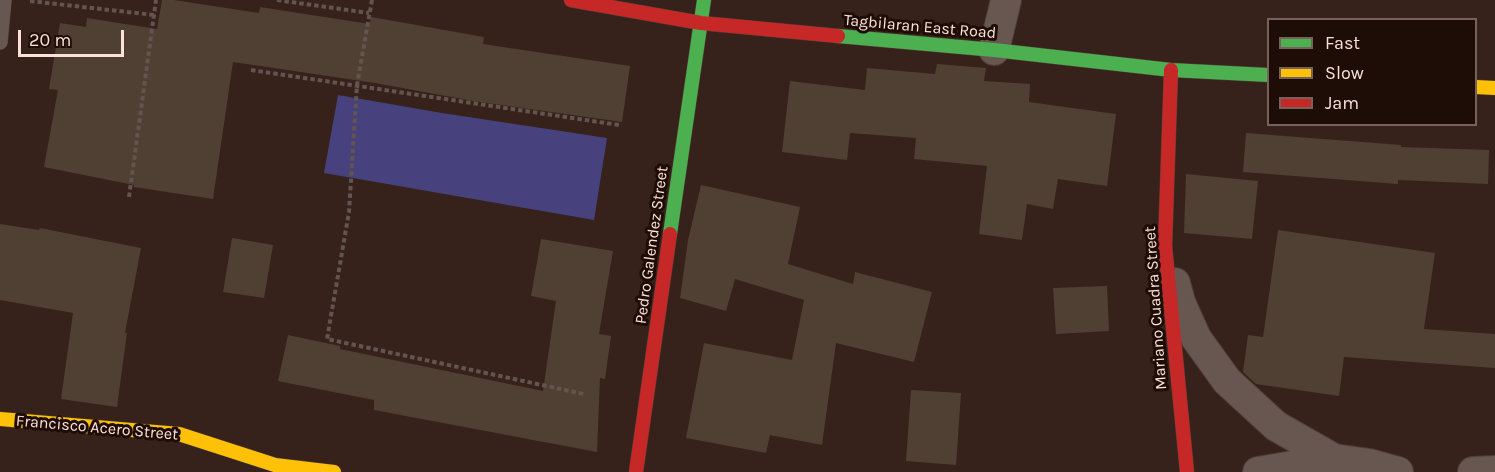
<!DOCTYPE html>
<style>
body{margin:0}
#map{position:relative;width:1495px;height:472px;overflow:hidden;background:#36221a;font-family:Karla,sans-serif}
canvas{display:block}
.legend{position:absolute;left:1267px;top:18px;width:210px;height:108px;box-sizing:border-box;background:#1e0d07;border:2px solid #76625a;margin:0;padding:8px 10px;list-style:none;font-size:18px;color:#fbe1d7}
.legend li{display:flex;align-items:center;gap:12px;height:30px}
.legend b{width:30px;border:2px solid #76625a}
.scale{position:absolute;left:18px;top:30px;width:106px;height:27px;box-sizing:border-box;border:3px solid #fbe1d7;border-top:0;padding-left:8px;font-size:18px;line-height:21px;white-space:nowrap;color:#fbe1d7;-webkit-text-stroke:4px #1e0d07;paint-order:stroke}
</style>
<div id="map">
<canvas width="1495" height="472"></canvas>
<ul class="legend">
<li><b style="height:8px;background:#4caf50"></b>Fast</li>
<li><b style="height:8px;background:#ffc107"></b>Slow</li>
<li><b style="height:8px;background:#c62828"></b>Jam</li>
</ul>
<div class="scale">20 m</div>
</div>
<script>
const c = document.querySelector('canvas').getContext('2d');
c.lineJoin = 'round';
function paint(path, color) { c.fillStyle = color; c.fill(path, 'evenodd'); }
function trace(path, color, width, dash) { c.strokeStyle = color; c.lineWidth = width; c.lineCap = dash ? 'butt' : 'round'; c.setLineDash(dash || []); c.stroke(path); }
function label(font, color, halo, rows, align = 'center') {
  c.font = font + ' Karla,sans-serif'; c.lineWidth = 6; c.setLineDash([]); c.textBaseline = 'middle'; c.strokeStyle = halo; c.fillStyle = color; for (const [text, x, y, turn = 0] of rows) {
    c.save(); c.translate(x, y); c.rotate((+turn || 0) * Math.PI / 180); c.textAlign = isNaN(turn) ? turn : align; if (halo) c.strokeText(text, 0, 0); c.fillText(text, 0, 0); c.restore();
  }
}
paint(new Path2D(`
 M338,95l104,18 165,25 -13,82 -270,-47z`), '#47427d');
paint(new Path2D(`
 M162,0h12l85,13 1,-6 110,17 1,-7 113,20 -1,7 147,22 -8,56 -149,-21 -98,-18 -142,-21 -20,137 -79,-12v-2l-90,-18 14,-77 -9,-1 11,-66 26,4 1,-9 70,11z
 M937,64l49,4 -2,13 46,3 -1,18 87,12 -9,72 -49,-7 -5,30 -26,-5 -5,36 -43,-6 8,-68 -73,-7 2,-21 -66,-5 -3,27 -65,-8 8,-71 75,9 2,-22 68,6z
 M1246,133l155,12v2l88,3 -1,34 -90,-4v4l-155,-12z
 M1186,174l72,7 -6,58 -68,-6z
 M701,185l99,22 -12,57 65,20 2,-12 77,20 -18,70 -78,-19 -14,102 -52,-10 -4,18 -80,-15 18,-95 88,17 12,-60 -69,-21 -9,32 -46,-13 8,-58z
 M0,224l39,6 1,-2 101,20 -16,85h2l-10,74 -56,-8 12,-86 -73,-13z
 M1278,230l157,23 -11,76 71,5v34l-151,-11 -5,39 -83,-12 -13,-12 5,-37 15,2z
 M232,238l41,7 -9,53 -41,-6z
 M541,239l72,12 -14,83 12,2 -6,43 -5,-1 -3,74 -223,-42v-10l-96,-19 10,-46 52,11v3l203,42 13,-90 -25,-5z
 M1107,286l2,45 -53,3 -3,-46z
 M911,390l50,3 -5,72 -50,-4z`), '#503f33');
const lane = new Path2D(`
 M0,42l4,-42`);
const street = new Path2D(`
 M994,50l12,-50
 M1175,283l5,19 16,36 31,43 49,45 58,33
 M1258,472l76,-13 35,5 29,8
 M1473,472l22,-1`);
const fast = new Path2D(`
 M838,36l156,14 177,20 97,5
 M670,234l34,-234`);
const slow = new Path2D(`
 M1476,87l19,1
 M0,419l179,15 96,31 59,7`);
const jam = new Path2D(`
 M571,0l130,23 137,13
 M1171,70l-6,176 22,226
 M636,472l34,-238`);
trace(lane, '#4f3e37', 16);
trace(street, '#4f3e37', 32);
trace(fast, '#4f3e37', 15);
trace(slow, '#4f3e37', 15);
trace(jam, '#4f3e37', 15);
trace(new Path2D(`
 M277,0l92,13
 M372,0l-15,85 -8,127 -22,127 257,55
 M30,1l124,14
 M251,70l368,55
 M129,197l27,-197`), '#62544f', 4, [4.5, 3]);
trace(lane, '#685751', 15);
trace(street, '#685751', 30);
trace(fast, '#4caf50', 14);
trace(slow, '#ffc107', 14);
trace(jam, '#c62828', 14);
label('16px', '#fbe1d7', '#1e0d07', [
 ["Tagbilaran East Road",920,27,5],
 ["Pedro Galendez Street",652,245,-82],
 ["Mariano Cuadra Street",1156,308,-94],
 ["Francisco Acero Street",97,428,5]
]);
</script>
